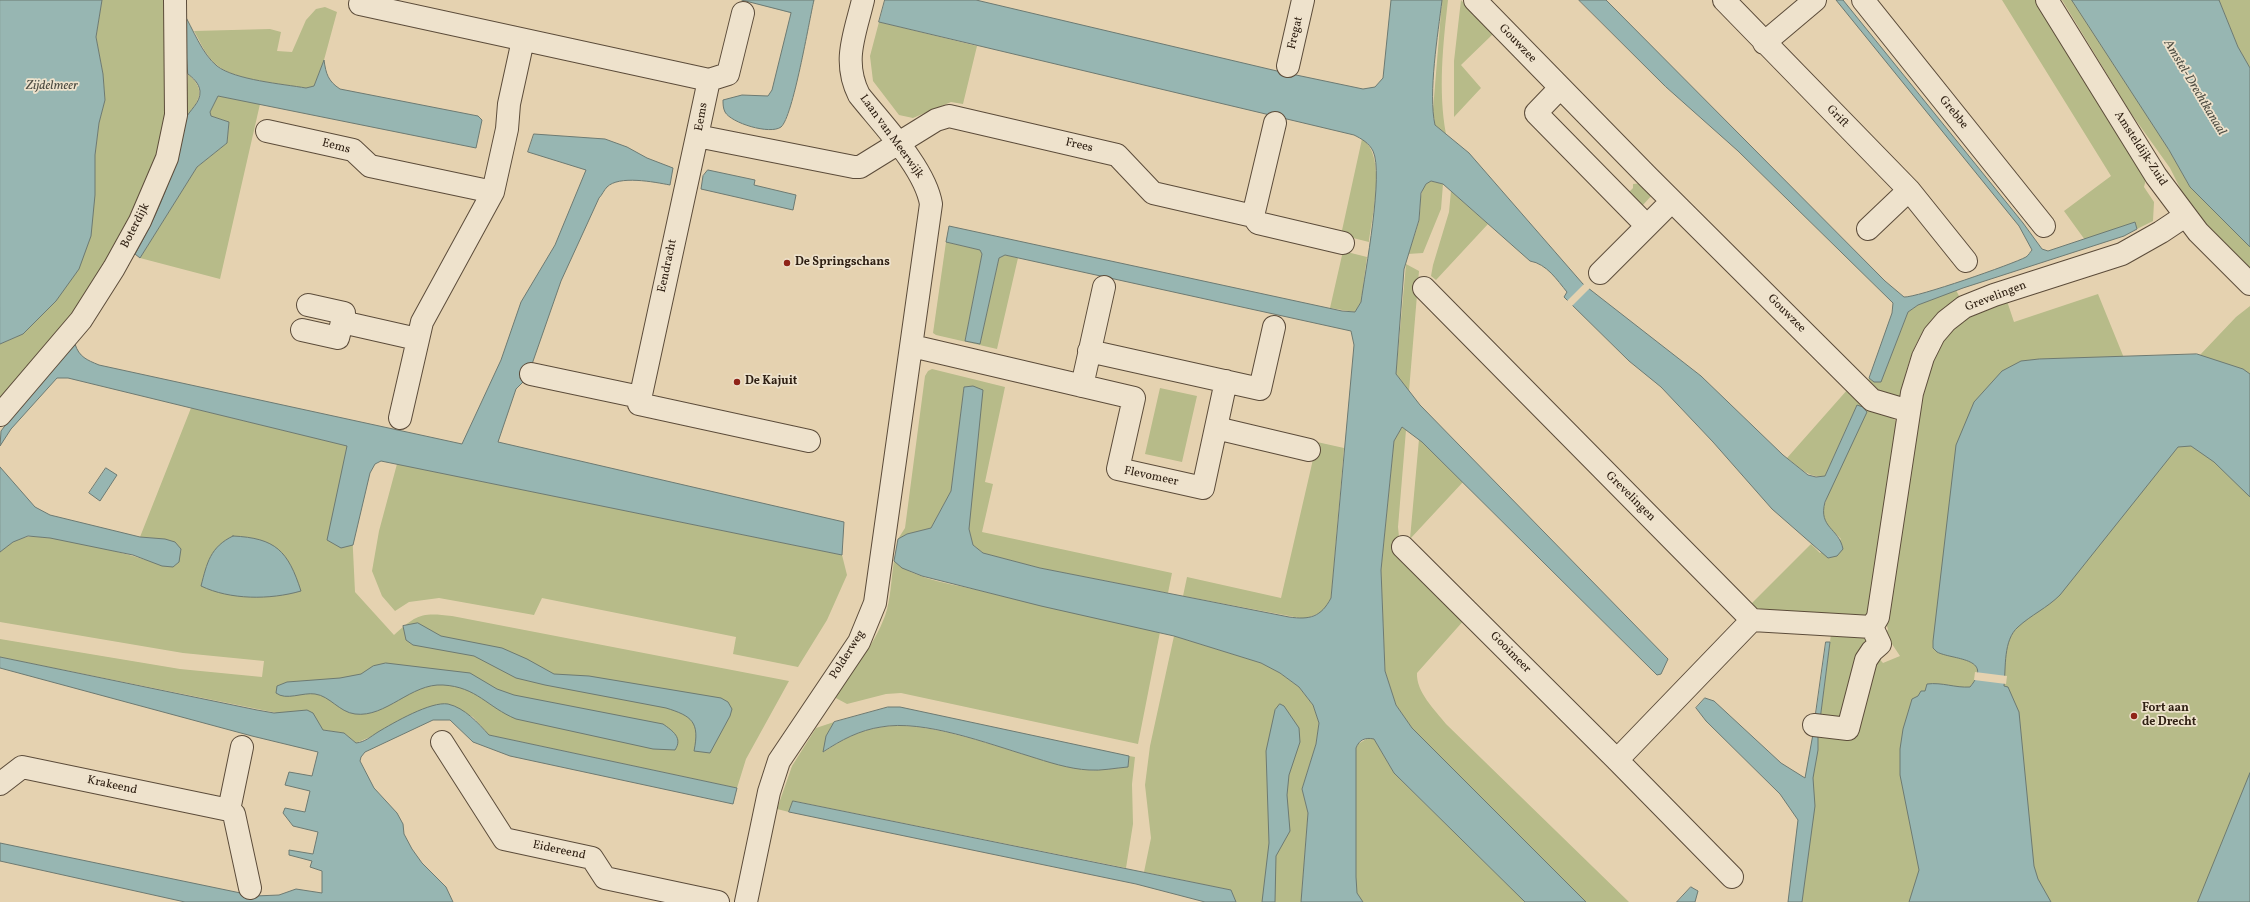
<!DOCTYPE html>
<style>
body{margin:0}
canvas{display:block;background:#e5d2b0}
</style>
<canvas width="2250" height="902"></canvas>
<script>
const c = document.querySelector('canvas').getContext('2d');
c.lineJoin = 'round';
function paint(path, color) { c.fillStyle = color; c.fill(path, 'evenodd'); }
function trace(path, color, width, dash) { c.strokeStyle = color; c.lineWidth = width; c.lineCap = dash ? 'butt' : 'round'; c.setLineDash(dash || []); c.stroke(path); }
function label(font, color, halo, rows, align = 'center') {
  c.font = font + ' Vollkorn,serif'; c.lineWidth = 3.5; c.setLineDash([]); c.textBaseline = 'middle'; c.strokeStyle = halo; c.fillStyle = color; for (const [text, x, y, turn = 0] of rows) {
    c.save(); c.translate(x, y); c.rotate((+turn || 0) * Math.PI / 180); c.textAlign = isNaN(turn) ? turn : align; if (halo) c.strokeText(text, 0, 0); c.fillText(text, 0, 0); c.restore();
  }
}
paint(new Path2D(`
 M102,0h64l4,96 -13,72 -63,123 -94,115v-62l23,-10 11,-13 61,-126v-40l4,-32 6,-23 -2,-26 -7,-37z
 M1442,0h6c-5,44 -10,91 -2,134l-11,-9 -2,-15z
 M1461,0l32,34 -32,31 20,23 -27,29v-56z
 M2002,0h37l107,179 -2,8 10,15 -1,19 -16,8 -2,-7 -50,18 -21,-29 47,-35z
 M2062,0h10l97,150 21,37 60,60v25l-34,-35 -31,-39 -15,-30 -40,-56z
 M2219,0h31v68l-12,-21z
 M325,7l12,5 -13,48 -10,26 -8,2c-23,-4 -71,-8 -88,-22 -12,-9 -17,-23 -24,-35l76,-2 11,3 -4,19 15,1 14,-32 10,-11z
 M879,22l98,24 -14,58 -12,-2 -38,16 -14,-3 -26,-34 -3,-25z
 M188,74c20,18 10,27 -3,45z
 M218,96l42,8 -40,175 -80,-21 57,-91 30,-24 2,-21 -18,-6 -1,-4z
 M1362,139c25,16 10,78 7,103l-28,-7z
 M1430,181l13,3 -2,25 -18,44 -15,1c4,-11 8,-22 11,-33 3,-13 -2,-32 11,-40z
 M1643,183l10,11 -11,12 -15,-12 6,-6v-4z
 M1451,191l37,33 -52,56 -5,-4 2,-11 16,-53z
 M946,242l34,8 2,4 -17,87 15,3 19,-86 6,-3 13,3 -21,91 -61,-14 -3,-2z
 M1343,251l24,6 -6,45 -6,10 -25,-4z
 M1406,264l13,7 -10,120 -13,-17z
 M1956,290l4,8c-13,9 -27,18 -35,31 -14,19 -21,48 -25,71l-18,-5 -15,-13 2,-4 2,2 10,1 27,-69 10,-7z
 M2098,294l26,64 76,-3 36,-38 14,-11v596h-461l9,-82 15,-86 7,-14 11,-86 33,1 12,20 7,8 17,-7 -16,-24 4,-2 -1,-4 -5,2 42,-254 26,-46 17,-13 39,-17 8,24zM2118,358l-91,3 12,-2z
 M932,369l73,18 -20,95 8,2 -11,48 190,41 -4,20 -128,-25 -57,-15 -10,-8 -4,-16 -5,-142 -13,104 -20,37 -24,6 -9,5 7,-11 20,-152 3,-5z
 M1160,388l37,8 -15,66 -37,-8z
 M1848,389l50,33 -29,190 -7,5 -103,-5 -9,-7 61,-61 9,9 21,-14 -14,-14 -5,-12 35,-108 -32,71c-16,3 -26,-9 -38,-18z
 M191,408l157,38 7,146 39,43c22,-20 27,-23 58,-19l337,65 -43,78 -9,29 -248,-53 -16,-18 -26,-13 -91,39 -12,-10 -21,-3 -46,-17 -277,-56v-18l180,30 82,8 2,-16 -81,-8 -183,-31v-70c7,-7 16,-13 27,-15 17,-4 99,16 119,23l6,-22 -12,-1z
 M1402,427l4,3 -8,97 2,20 65,72 -48,54c-1,19 18,37 29,51l183,178h-43l-174,-174 -16,-23 -11,-34 -4,-101 13,-129z
 M1419,439l44,43 -53,57z
 M1317,442l27,6 -13,150 -7,13 -19,8 -122,-23 4,-19 94,21z
 M397,464l445,91 5,20 -20,45 -29,47 -65,-13 3,-17 -194,-39 -8,17 -95,-17 -30,4 -14,9 -13,-15 -10,-25 7,-40z
 M894,561c21,18 53,22 79,28 62,16 125,29 187,43l-22,112 -237,-51 -15,1 -39,10 -13,-7c18,-26 40,-51 51,-81 6,-17 6,-37 9,-55z
 M1174,636l87,27 19,10 19,14 14,18 6,18 -3,21 -14,45 6,24 -7,89h-65l-5,-12 -87,-18 7,-34 -6,-53 5,-39z
 M834,722l-8,14 -2,16c17,-12 36,-22 58,-25 42,-7 106,17 147,29 19,6 40,12 59,14 13,1 27,-2 40,-3l1,-11 6,1 -3,27 1,40 -7,44 -332,-67 -5,11 -12,-3 15,-43 24,-38z
 M1368,738l6,1 20,34 131,129h-183l14,-154 2,-4z`), '#b7bb89');
const water = new Path2D(`
 M0,0h102l-6,37 7,37 2,26 -6,23 -4,32v40l-4,41 -12,33 -23,32 -33,33 -23,10z
 M742,0h72c-5,21 -21,117 -33,127 -11,8 -50,-4 -56,-15 -2,-4 -2,-8 -2,-12l19,-5 26,1 4,-6 19,-77z
 M885,0h91l301,71 86,18 12,-2 8,-9 8,-78h51c-4,34 -14,93 -7,125l34,28 114,131 118,92 82,79 25,20 8,2 9,-1 32,-71 6,2 4,5 -42,90c-7,26 14,26 18,47l-6,7 -9,2 -56,-49 -59,-67 -52,-55 -32,-26 -62,-61 -3,-3 3,-5c-10,-12 -20,-28 -37,-31l-87,-77 -12,-3 -5,3 -5,9 -2,27 -15,49 -8,105 24,31 248,254 -7,15 -4,1 -235,-233 -20,-15 -8,14 -13,129 4,101 11,34 16,23 174,174h-61l-131,-129 -20,-34c-9,-2 -15,1 -18,9v129l1,16 6,9h-62l7,-89 -6,-24 14,-45 3,-21 -6,-18 -14,-18 -19,-14 -19,-10 -87,-27 -133,-30 -119,-30 -20,-8 -8,-7 4,-22 9,-5 24,-6 20,-37 13,-104 9,-1 10,4 -14,139 4,16 10,8 57,15 249,49c21,3 32,0 42,-19l23,-253 -3,-14 -346,-76 -6,3 -19,86 -15,-3 17,-87 -2,-4 -34,-8 3,-16 393,85 13,1 6,-10c4,-29 23,-129 12,-151 -4,-8 -11,-12 -19,-16l-475,-113z
 M1579,0h27l279,281 19,16c12,1 109,-33 122,-40 3,-2 4,-5 6,-7l-13,-24 -183,-226h7l180,223 19,26 6,2 87,-29 2,7 -13,7 -161,52 -45,17 -10,7 -27,70h-7l-5,-4 23,-65 1,-10 -155,-152 -72,-64z
 M2072,0h147l19,47 12,21v179l-60,-60 -21,-37z
 M183,12c10,17 19,42 34,54 18,14 66,18 89,22l8,-2 10,-26c2,14 4,21 16,29l138,27 4,4 -6,28 -258,-52 -8,16 1,4 18,6 -2,21 -30,24 -57,91 -5,-4c19,-33 34,-68 44,-104 3,-10 2,-21 6,-30 4,-10 16,-17 15,-29 -1,-8 -7,-13 -12,-17z
 M534,134l71,5 22,8 20,11 26,10 -3,17c-16,-3 -51,-10 -63,2 -3,3 -5,8 -8,11l-38,83 -30,86 -5,12 -10,10 -18,53 346,80 -2,33 -461,-94 -6,3 -5,9 -17,72 -12,3 -14,-8 20,-94 -279,-68h-11l-46,51 -11,17 1,-15 31,-41 43,-46c4,13 12,16 24,21l363,79 39,-84 20,-58 34,-57 31,-75 -58,-18z
 M708,170l47,10 -1,5 42,10 -3,15 -92,-21 2,-13z
 M2197,354l46,15 7,5v123l-36,-35 -23,-16 -13,1 -118,148c-13,13 -29,20 -42,32 -15,13 -12,41 -14,59l4,1 11,25 15,154 4,13 13,23h-142l10,-32 -19,-95v-26l3,-20 9,-30 6,-3 3,-5h4l2,-7c15,-2 28,4 43,3 25,-30 -18,-27 -33,-35l-4,-4v-7l23,-196 18,-43 28,-31 19,-10 18,-2z
 M0,467l35,40 15,8 90,22 25,2 10,3 6,7 -2,13 -6,5 -11,-1 -29,-11 -83,-17 -22,-2 -15,6 -13,10z
 M106,468l11,7 -17,26 -11,-8z
 M233,536c43,2 55,15 68,55 -31,9 -71,9 -100,-5 6,-23 9,-39 32,-50z
 M418,623l23,13 61,12 25,11 27,15 35,2 132,22 7,4 4,7 -2,7 -20,37 -16,-2c6,-29 -2,-35 -28,-43l-121,-23 -29,-7 -42,-22 -61,-11 -7,-5 -3,-14z
 M1826,642h4l-10,78h-5z
 M0,657l257,53 17,3 33,-3 6,3 10,17 21,3 12,10c9,-1 14,-6 22,-11 15,-9 53,-31 70,-28 17,4 30,19 41,31l248,53 -4,16 -223,-48 -37,-14 -23,-22h-17l-68,32 -4,5 -1,4 14,27 23,25 6,11 1,10 8,15 10,14 24,24 7,15h-268l-185,-41v-18l255,53 24,-1 17,-6 26,4v-22l-12,-4 2,-6 -23,-6v-5l24,4 5,-22 -25,-6 -10,-13 2,-5 20,4 5,-21 -25,-6 4,-13 23,4 6,-24 -66,-16 -252,-68z
 M386,663l84,10 27,16 17,6 149,29c10,7 20,14 12,26l-22,-1 -137,-30c-29,-12 -39,-32 -73,-34 -32,-2 -57,33 -88,29 -16,-2 -25,-18 -40,-20 -12,-2 -29,7 -39,-1l1,-7 10,-4 53,-4 21,-4 12,-8z
 M1705,698l9,3 67,62 24,15 8,-44h5v16l-5,28 2,28 -13,96h-14l10,-82 -18,-26 -74,-73 -10,-13z
 M1280,704l4,2 15,22 1,14 -11,33 -2,20 3,36 -14,25 -1,46h-13l7,-59 -3,-92 9,-41z
 M888,707h12l229,49 -1,11c-13,1 -27,4 -39,3 -20,-1 -41,-8 -60,-14 -40,-12 -106,-37 -148,-29 -21,3 -40,13 -58,25l3,-16 8,-14z
 M2250,773v129h-52z
 M793,801l438,89 5,12h-31l-69,-18 -347,-72z
 M1691,887l7,4 -3,11h-18z`);
paint(water, '#97b6b2');
trace(water, '#6d7a72', 1);
paint(new Path2D(`
 M1585,283l6,4 -20,20 -5,-5z
 M1975,672l32,4 -1,8 -32,-4z`), '#e5d2b0');
const minor = new Path2D(`
 M1475,0l173,177 224,223 37,11
 M1724,0l185,190 57,71
 M1863,0l181,226
 M2047,0l109,176 42,56 52,52
 M360,4l349,76 -12,56 157,31h6l76,-47 13,-4 168,39 36,38 100,23 5,7 85,20
 M1764,43l51,-43
 M1288,66l15,-66
 M709,80l19,-6 15,-61
 M1560,88l-24,25 111,113 25,-25
 M267,131l86,19 17,16 123,26
 M697,136l-58,268 170,37
 M1253,216l22,-93
 M1868,229l41,-39
 M1600,273l47,-47
 M1424,288l328,332 120,7
 M308,305l36,8 -2,9 75,17
 M302,330l36,8 4,-16
 M912,346l222,52 -16,71 85,19 23,-107
 M1089,351l171,38 14,-62
 M531,374l109,23
 M1082,386l22,-99
 M0,415l81,-95 33,-52 26,-47 27,-63 9,-43 -1,-115
 M400,418l22,-96 71,-130 14,-63 2,-25 14,-64
 M1216,428l93,22
 M1403,547l214,213 115,117
 M1872,627l6,-10 34,-224 11,-36 11,-22 12,-14 18,-14 30,-12 128,-41 39,-22 24,-16
 M1814,725l34,4 18,-69 6,-9 8,-7 -8,-17
 M442,742l62,97 88,19 13,20 113,24
 M1617,760l135,-140
 M0,784l22,-17 207,43 5,4 16,74
 M229,810l13,-63
 M746,902l23,-110 10,-31 80,-119 16,-39 56,-399c-6,-36 -49,-80 -72,-109 -17,-34 -4,-61 4,-95`);
trace(minor, '#5c4c3a', 24);
trace(minor, '#eee2cc', 22);
for (const [x, y, r, color] of [
 [787,263,4,"#8f2418"],
 [737,382,4,"#8f2418"],
 [2134,716,4,"#8f2418"]
]) { const dot = new Path2D(); dot.arc(x, y, r, 0, 2 * Math.PI); c.fillStyle = color; c.fill(dot); trace(dot, '#eee2cc', 1.5); }
label('12px', '#2f2013', '#eee2cc', [
 ["Fregat",1296,33,-77],
 ["Gouwzee",1517,44,46],
 ["Grebbe",1953,113,51],
 ["Eems",702,117,-80],
 ["Grift",1837,117,46],
 ["Laan van Meerwijk",891,137,54],
 ["Frees",1079,146,13],
 ["Eems",336,147,15],
 ["Amsteldijk-Zuid",2140,149,57],
 ["Boterdijk",136,226,-63],
 ["Eendracht",668,266,-78],
 ["Grevelingen",1996,297,-21],
 ["Gouwzee",1786,314,45],
 ["Flevomeer",1151,477,12],
 ["Grevelingen",1630,497,45],
 ["Gooimeer",1510,653,45],
 ["Polderweg",848,655,-58],
 ["Krakeend",112,786,12],
 ["Eidereend",559,851,12]
]);
label('bold 12px', '#2f2013', '#eee2cc', [
 ["De Springschans",795,263],
 ["De Kajuit",745,382],
 ["Fort aan",2142,709],
 ["de Drecht",2142,723]
], 'left');
label('italic 13px', '#4e4d43', '#eee2cc', [
 ["Zijdelmeer",52,87],
 ["Amstel-Drechtkanaal",2194,88,59]
]);
</script>
